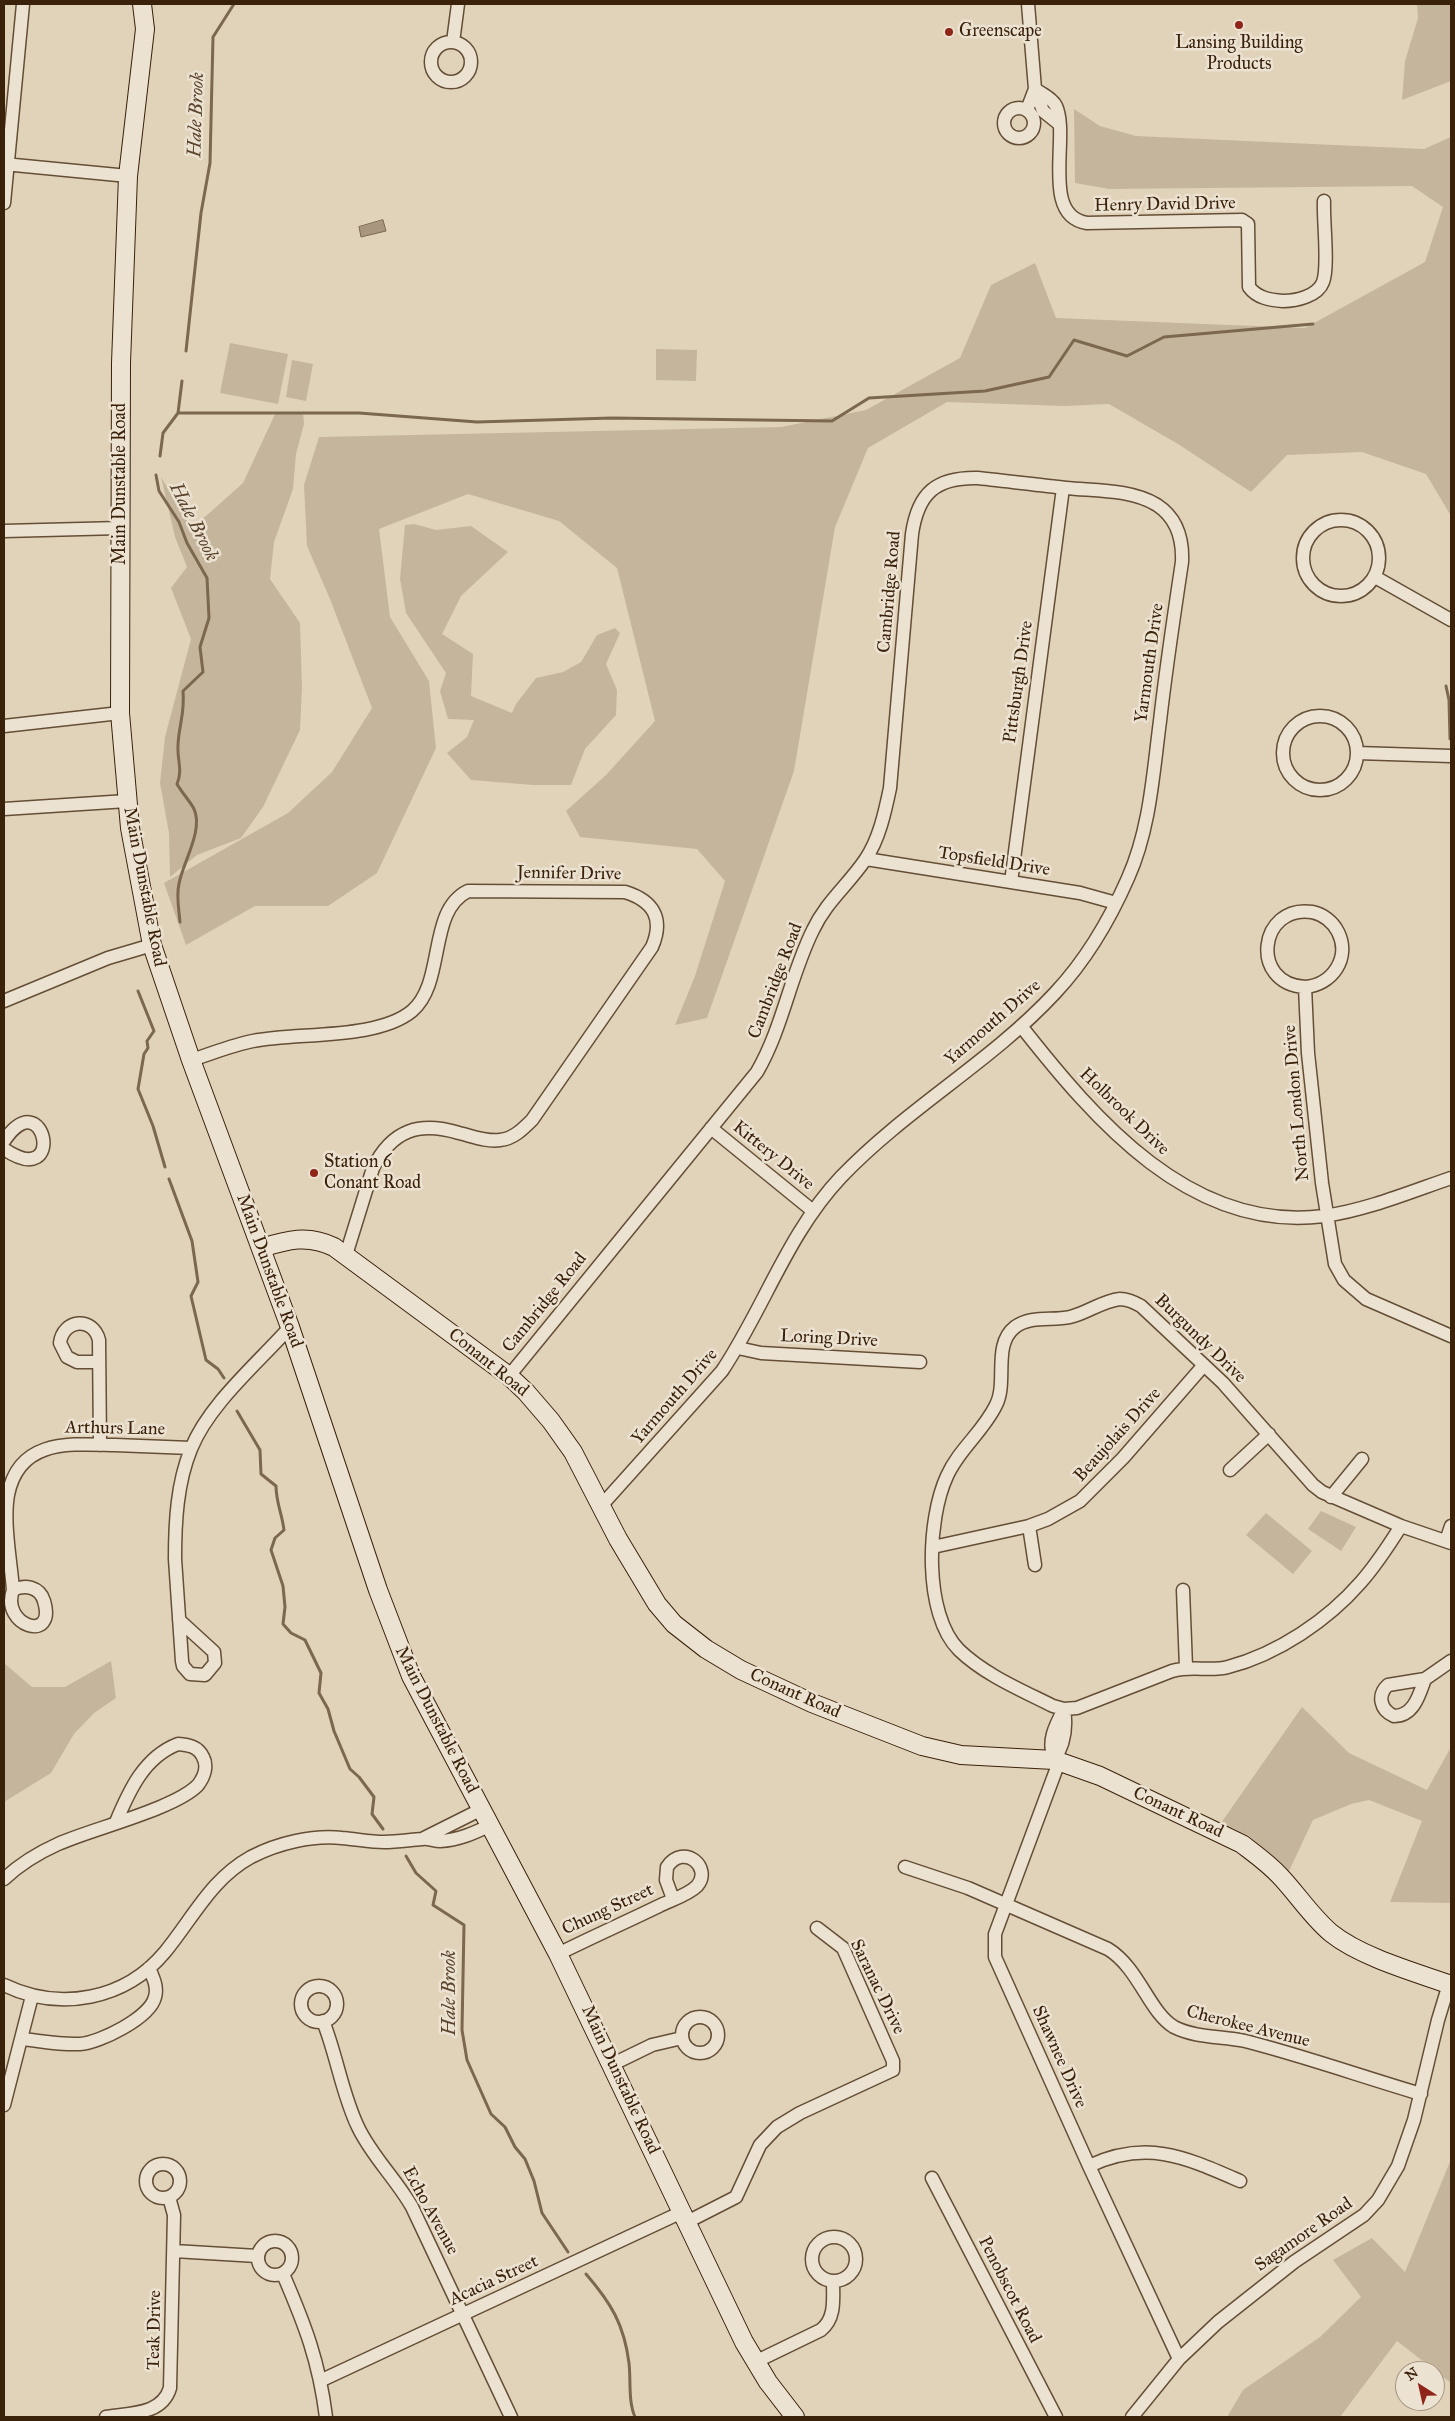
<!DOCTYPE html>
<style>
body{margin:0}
#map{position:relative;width:1455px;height:2421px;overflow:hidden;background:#e1d3ba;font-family:"IM FELL Great Primer",serif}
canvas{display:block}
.frame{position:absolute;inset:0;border:5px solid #3a2109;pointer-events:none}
.north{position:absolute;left:1395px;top:2361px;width:50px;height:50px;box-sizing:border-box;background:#ece2d2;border:1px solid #a59582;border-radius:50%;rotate:325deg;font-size:14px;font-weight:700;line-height:20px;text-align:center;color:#3a2109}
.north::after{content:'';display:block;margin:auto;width:18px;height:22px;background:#8f2418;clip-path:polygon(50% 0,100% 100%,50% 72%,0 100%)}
</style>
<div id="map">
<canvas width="1455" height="2421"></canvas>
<div class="frame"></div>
<div class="north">N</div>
</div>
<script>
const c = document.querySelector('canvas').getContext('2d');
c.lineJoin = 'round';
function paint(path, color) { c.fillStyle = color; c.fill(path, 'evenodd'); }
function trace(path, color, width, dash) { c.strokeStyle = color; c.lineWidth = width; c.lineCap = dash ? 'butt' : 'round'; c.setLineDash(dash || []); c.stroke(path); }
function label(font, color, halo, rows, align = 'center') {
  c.font = font + ' "IM FELL Great Primer",serif'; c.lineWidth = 5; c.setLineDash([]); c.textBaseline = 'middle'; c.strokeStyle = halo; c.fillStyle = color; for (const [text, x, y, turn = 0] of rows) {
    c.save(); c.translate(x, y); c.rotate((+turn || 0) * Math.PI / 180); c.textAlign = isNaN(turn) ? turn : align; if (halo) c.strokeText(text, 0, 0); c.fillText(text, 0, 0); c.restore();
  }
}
paint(new Path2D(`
 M1417,4h34v77l-49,19 3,-39 13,-43z
 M1074,109l26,17 36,10 288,13 27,-12v379l-25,-42 -64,-22 -75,3 -36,37 -73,-48 -69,-40 -45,2 -117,-4 -79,46 -33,79 -41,244 -87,247 -32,7 20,-49 30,-95 -28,-32 -117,-12 -14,-26 40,-36 49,-54 -38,-153 -58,-47 -91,-27 -89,35 11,88 39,64 7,67 -59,125 -49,33h-73l-69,39 -22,-62 124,-70 44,-41 40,-64 -42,-109 -23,-53 -3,-61 15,-48 462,-10 85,-17 94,-52 31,-73 44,-22 21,55 249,10 120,-66 18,-55 -31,-21 -303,3 -34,-6z
 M230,343l58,11 -10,50 -58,-11z
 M656,349l41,1 -1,31 -40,-1z
 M292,360l21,4 -7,37 -20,-4z
 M276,412h27l1,12 -8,30 -3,35 -19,53 -4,37 30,44 2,65 -2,42 -37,77 -22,31 -44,17 -27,22 -1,-44 -9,-50 5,-46 26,-98 -20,-51 16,-21 -12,-30 -14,-60 30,50 15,-11 37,-33z
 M414,524l22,6 35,-4 37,26 -47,44 -19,38 31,20 -2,42 41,17 4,-9 20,-26 27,-6 18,-10 16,-27 18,-7 5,5 -14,31 11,26 -1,25 -31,34 -14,36h-38l-62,-5 -24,-27 20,-16 7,-17 -26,-1 -8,-28 6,-18 -40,-60 -6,-34 5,-54z
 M1321,1511l35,16 -15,24 -33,-22z
 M1266,1513l46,38 -19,23 -47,-39z
 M111,1661l5,37 -22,15 -20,21 -23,39 -47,29v-139l28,24h33z
 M1302,1707l47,46 78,37 24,-43v156l-61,-1 32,-81 -53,-21 -18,4 -38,16 -25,53 -40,-38 -27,-12z
 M1451,2159v224l-54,-42 -57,76h-113l16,-27 77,-53 41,-40 -28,-37 39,-22 33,34z`), '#c5b59c');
const water = new Path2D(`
 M383,220l3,11 -25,6 -2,-10z`);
paint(water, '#a8967e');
trace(water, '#7c674f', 1);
trace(new Path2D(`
 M186,351l15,-138 9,-50 3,-126 21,-33
 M178,413h181l118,9 135,-4 220,3 37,-23 116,-7 64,-14 25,-37 53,16 37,-19 149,-13
 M160,456l3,-23 15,-20 4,-32
 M156,475l3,16 20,31 8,21 20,35 2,40 -9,29 3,25 -20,19c2,23 -4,33 -5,54 -1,15 5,25 -1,39 5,9 13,17 17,25 10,21 -12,55 -15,75 -3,11 0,26 1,38
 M1446,686l3,14 1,39
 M138,991l16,40 -7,10 1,7 -4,6 -6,35 15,37 12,41
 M169,1179l23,62 6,41 -7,14 15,64 12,9 6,9
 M237,1411l23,39 1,24 15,12c0,16 6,28 8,44l-9,8 -4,12 12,36 2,21 -2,17 8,9 14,7 16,33 -2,20 9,16 6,22 16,38 9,8 15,20 -2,17 11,15
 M406,1856l10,17 20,18 -3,14 31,20 -2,105 5,30 24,54 14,13 10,20 10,12 9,22 8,32 26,39
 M586,2274c25,29 38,50 43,89 2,18 -1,38 6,54`), '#7c674f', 3);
const street = new Path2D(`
 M453,42l5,-38
 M431 62a20 20 0 1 1 40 0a20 20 0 1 1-40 0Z
 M1035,89c7,5 17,9 21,17 14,30 -16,110 31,117l155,-3 6,4 1,63c8,11 21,13 34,14 13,0 35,-5 40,-19 6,-15 0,-62 1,-81
 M1035,89l8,22 15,12
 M1004 123a15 15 0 1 1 30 0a15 15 0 1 1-30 0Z
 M1027,110l8,-21 -7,-85
 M4,164l124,12
 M4,203l19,-199
 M1303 558a38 38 0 1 1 76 0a38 38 0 1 1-76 0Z
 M4,531l116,-3
 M1375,577l76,43
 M1283 753a37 37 0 1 1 74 0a37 37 0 1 1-74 0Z
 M4,726l116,-13
 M1357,753l94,3
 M4,809l123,-8
 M866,859l214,34 36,10
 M1011,882l52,-394
 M1305,987c27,-2 46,-29 33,-55 -5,-10 -15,-18 -26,-20 -53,-8 -63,72 -7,75l3,66 14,130 13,81 9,16 22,19 85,37
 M4,1001l104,-43 44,-13
 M1021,1026c74,94 170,207 303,190 43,-6 86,-24 127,-38
 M191,1060c20,-6 41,-15 62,-19 44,-9 124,-1 159,-30 34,-29 15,-100 56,-120l157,1c29,9 39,27 27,55l-120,173c-9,9 -19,19 -32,20 -14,2 -28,-4 -41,-7 -40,-12 -67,-3 -86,35l-27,87
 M711,1128l102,83
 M4,1141c41,-61 63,51 0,8
 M738,1348l23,5 159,9
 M99,1362h-22l-10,-5 -7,-14c3,-24 33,-27 39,-3l1,105
 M509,1376l248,-304c26,-45 33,-96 56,-142 13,-28 35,-45 52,-70 14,-20 20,-48 25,-72l22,-254c6,-41 24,-57 66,-56 29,3 59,7 88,10 29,3 65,1 91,17 20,13 26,34 25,57 -8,53 -16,106 -22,159 -7,53 -10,108 -32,157 -18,41 -42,82 -73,115 -64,69 -148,115 -214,184 -53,56 -77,131 -119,194l-121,135
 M1230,1470l39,-36
 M1331,1497l31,-38
 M1029,1526l6,39
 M1401,1526c-12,19 -25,39 -40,56 -33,38 -83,72 -133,85 -18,5 -35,-2 -56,4l-95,37 -13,1 -11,-3c-32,-16 -68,-31 -94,-56 -36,-36 -32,-131 -12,-174 12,-27 36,-44 49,-71 12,-23 -4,-60 19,-78 16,-12 37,-6 55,-10 17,-4 32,-16 50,-18 8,0 14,3 21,7l82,77 90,102 9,7 79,34 50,17
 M1446,1541l5,-15
 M933,1547l96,-21 19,-7 32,-18 43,-43 81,-93
 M13,1590c12,-6 27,-3 31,11 13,43 -44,25 -31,-11 -2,-28 -10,-67 -5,-95 11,-57 63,-51 107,-50 26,1 51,2 76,3
 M1183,1590l3,77
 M179,1620l35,32 1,11 -10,12 -15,-1 -7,-8 -1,-5 -7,-102c0,-37 2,-76 16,-110 18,-45 67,-86 99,-122
 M1425,1679c-6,16 -11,37 -31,37 -14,-6 -17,-21 -6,-31z
 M1425,1679l26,-18
 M1054,1760c-7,-19 1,-34 10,-51
 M1054,1760c11,-16 13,-32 10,-51
 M1059,1762l-64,172v23l94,209 90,193
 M424,1838l58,-29
 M905,1867l63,21 140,61c31,19 41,63 66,78 22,11 48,9 71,14 59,15 118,36 176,53
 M4,1879c16,-15 34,-26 54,-35 33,-15 117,-35 140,-59 6,-8 10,-19 5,-28 -5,-11 -15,-12 -25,-13 -34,13 -49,47 -62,78
 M558,1954c34,-17 68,-32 101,-48 12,-6 29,-11 38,-20 16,-18 -13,-44 -30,-19l-1,13 7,19
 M4,1985c56,27 121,15 161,-33 28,-34 46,-73 86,-95 27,-14 61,-22 91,-19 14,1 28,4 42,4 13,0 25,-2 38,-3 6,-1 12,2 18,2 19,-1 34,-8 51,-16
 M301 2004a18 18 0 1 1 36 0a18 18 0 1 1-36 0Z
 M682 2035a18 18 0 1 1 36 0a18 18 0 1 1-36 0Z
 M323,2021c14,35 19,73 35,106 13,28 38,52 54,80l99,210
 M22,2039c19,2 38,6 58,5 19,-1 70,-26 75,-47 3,-10 -2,-20 -6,-29
 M613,2064l39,-19 30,-7
 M4,2105l28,-109
 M146 2181a17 17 0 1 1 34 0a17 17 0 1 1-34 0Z
 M1089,2166c58,-27 96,-9 151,15
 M932,2178l124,239
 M687,2222l49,-25 24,-52 17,-18 23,-14 93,-43v-9l-50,-113 -26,-20
 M812 2259a22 22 0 1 1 44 0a22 22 0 1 1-44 0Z
 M258 2258a17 17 0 1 1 34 0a17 17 0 1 1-34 0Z
 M174,2251l83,5
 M283,2274c22,51 36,87 43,143
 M755,2362l66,-32c15,-12 12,-31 12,-49
 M322,2380l360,-168
 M106,2417c24,-4 56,-2 64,-29l4,-173 -5,-18
 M1132,2417l47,-58 39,-37 76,-60 70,-47 14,-15 20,-34 16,-46 24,-100 11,-36`);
const secondary = new Path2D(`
 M142,4l3,25 -17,147 -7,187 -1,350 10,115 22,117 39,115 99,267 88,263 33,86 147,278 186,388 24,40 27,35
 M261,1248c26,-8 47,-14 73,-1l175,129 17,16 25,29 22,31 45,87 39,65 17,20 32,25 35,21 71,33 110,43 39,9 93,5 12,4 34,12 142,68c13,10 26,19 38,32 18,19 31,40 51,57 30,24 83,39 120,52`);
trace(street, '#644e35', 15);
trace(secondary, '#3a2109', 20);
trace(street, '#ece2d2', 12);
trace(secondary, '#ece2d2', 18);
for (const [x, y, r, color] of [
 [1239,25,5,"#8f2418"],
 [949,32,5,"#8f2418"],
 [314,1173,5,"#8f2418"]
]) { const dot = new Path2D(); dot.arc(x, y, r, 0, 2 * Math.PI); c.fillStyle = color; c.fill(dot); trace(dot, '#ece2d2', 2); }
label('18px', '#3a2109', '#ece2d2', [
 ["Greenscape",959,32],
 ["Lansing Building",1239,44,"center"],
 ["Products",1239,65,"center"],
 ["Station 6",324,1163],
 ["Conant Road",324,1184]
], 'left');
label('18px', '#3a2109', '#ece2d2', [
 ["Henry David Drive",1165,205,-1],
 ["Main Dunstable Road",121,484,-90],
 ["Cambridge Road",890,592,-85],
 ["Yarmouth Drive",1150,663,-82],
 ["Pittsburgh Drive",1019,682,-82],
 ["Topsfield Drive",994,862,9],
 ["Jennifer Drive",569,874,1],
 ["Main Dunstable Road",144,887,79],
 ["Cambridge Road",776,981,-69],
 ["Yarmouth Drive",993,1023,-41],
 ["North London Drive",1297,1103,-95],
 ["Holbrook Drive",1124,1112,44],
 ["Kittery Drive",773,1156,39],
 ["Main Dunstable Road",269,1271,70],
 ["Cambridge Road",545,1303,-51],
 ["Loring Drive",829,1339,3],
 ["Burgundy Drive",1200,1339,44],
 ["Conant Road",488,1363,39],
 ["Yarmouth Drive",675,1397,-49],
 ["Arthurs Lane",115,1429,1],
 ["Beaujolais Drive",1118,1435,-48],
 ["Conant Road",795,1694,24],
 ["Main Dunstable Road",436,1720,63],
 ["Conant Road",1178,1813,25],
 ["Chung Street",608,1910,-25],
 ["Saranac Drive",877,1987,64],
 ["Cherokee Avenue",1248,2027,14],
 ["Shawnee Drive",1059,2057,66],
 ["Main Dunstable Road",620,2080,65],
 ["Echo Avenue",430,2211,61],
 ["Sagamore Road",1304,2235,-35],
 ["Acacia Street",494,2281,-25],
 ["Penobscot Road",1009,2290,63],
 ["Teak Drive",155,2330,-89]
]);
label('italic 19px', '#5b442c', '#ece2d2', [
 ["Hale Brook",197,115,-88],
 ["Hale Brook",193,522,63],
 ["Hale Brook",450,1993,-90]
]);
</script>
